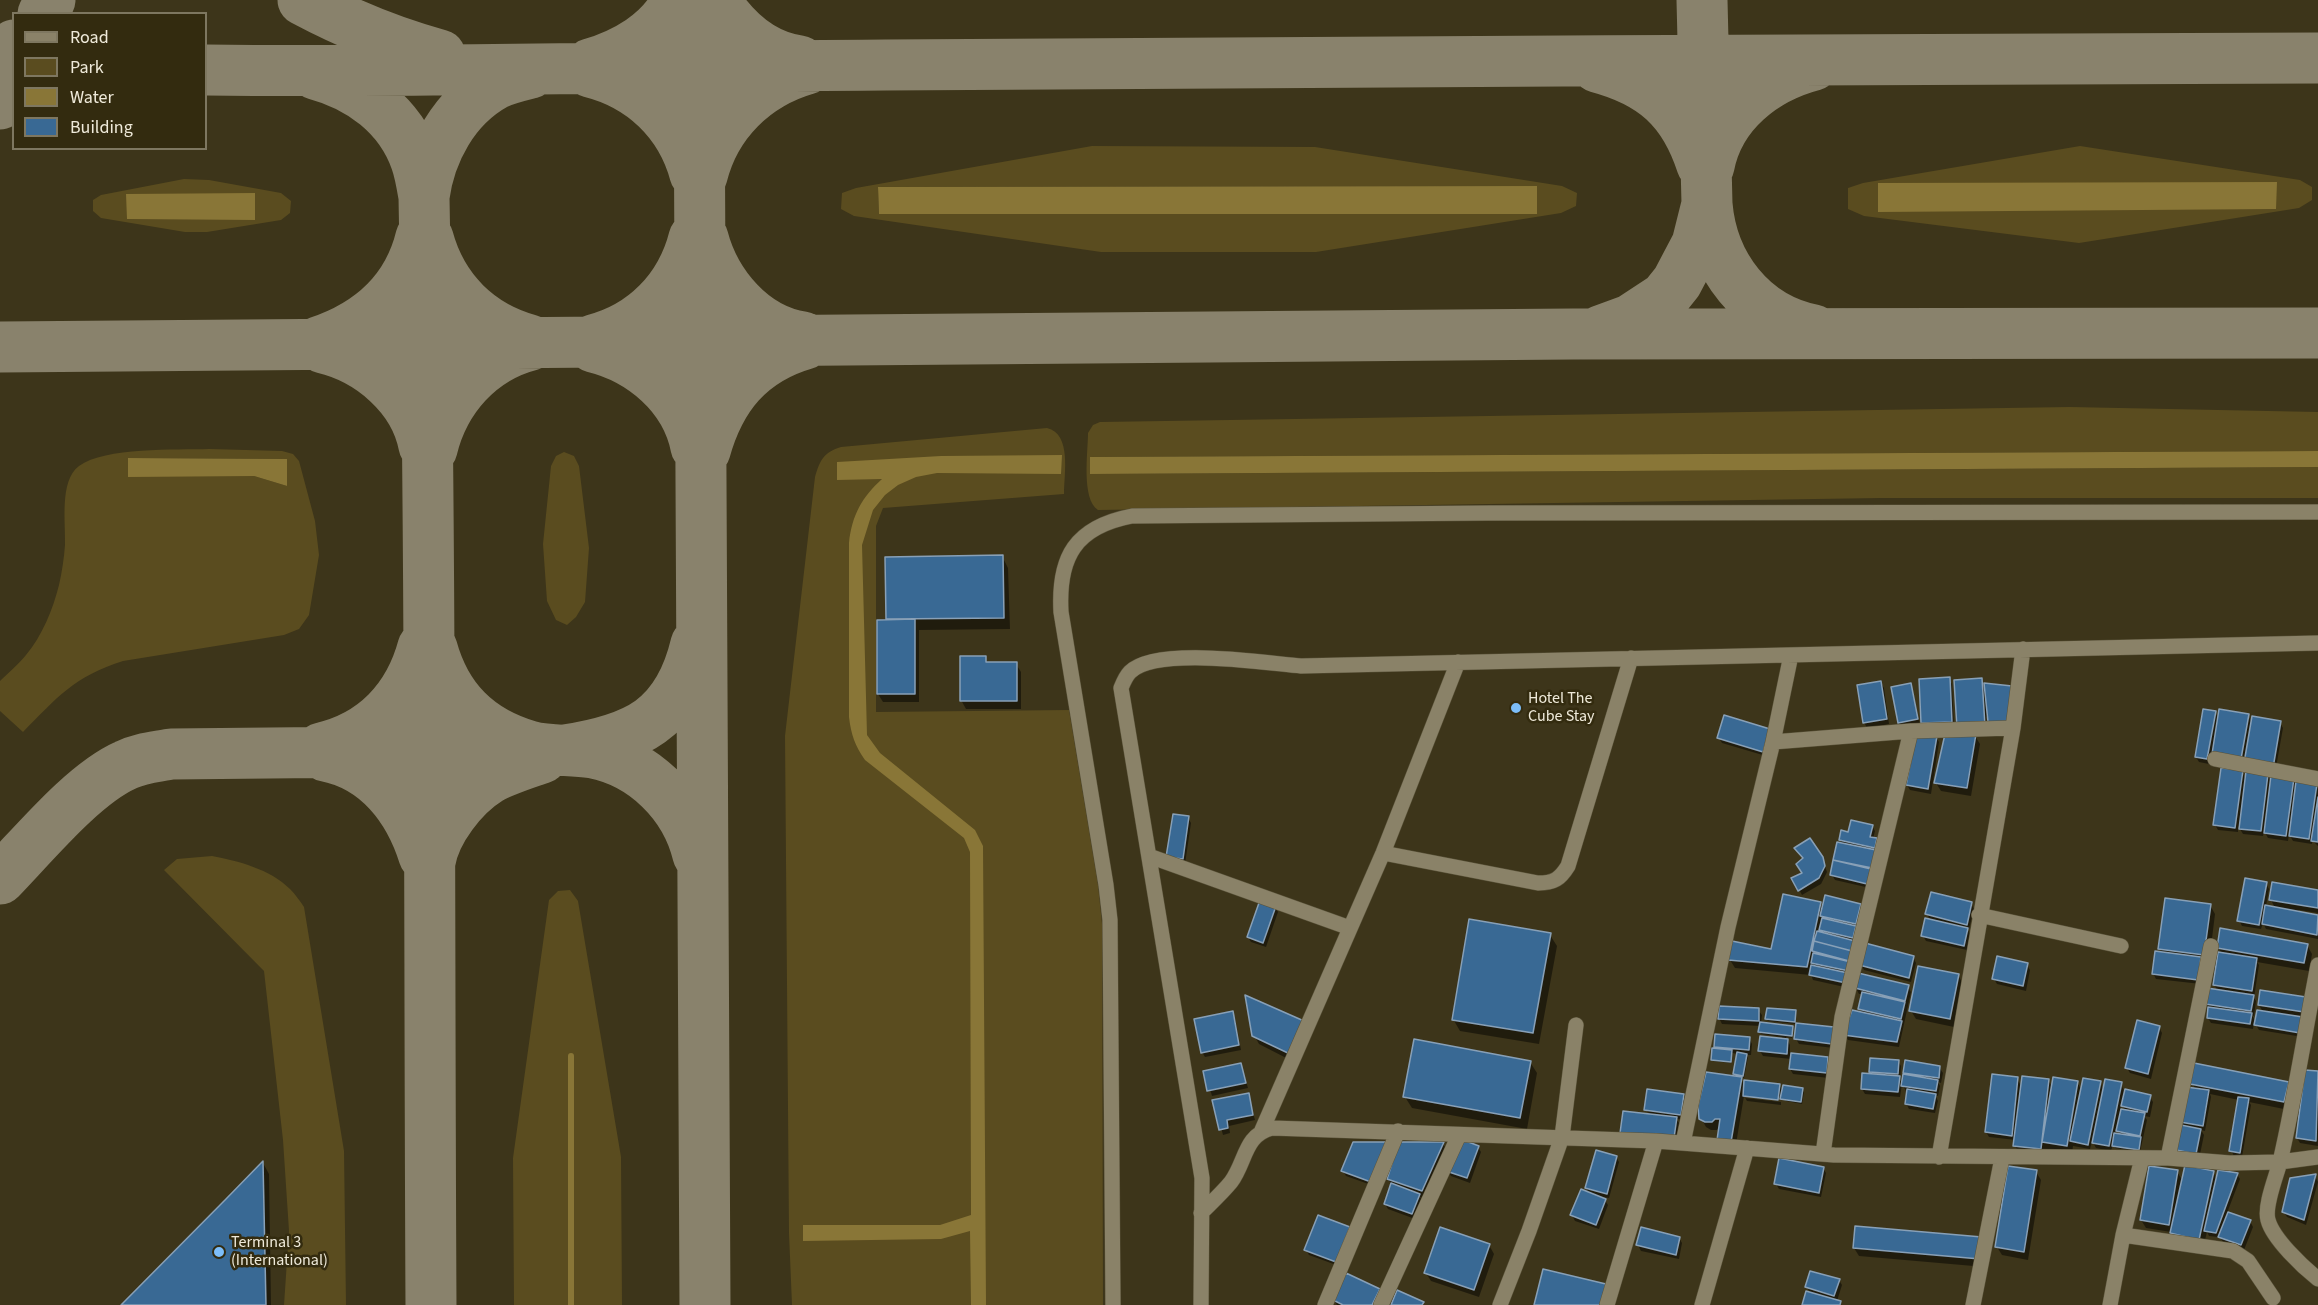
<!DOCTYPE html>
<style>
body{margin:0}
#map{position:relative;width:2318px;height:1305px;overflow:hidden;background:#3d351a;font-family:"Source Sans 3",sans-serif}
canvas{display:block}
.legend{position:absolute;left:12px;top:12px;width:195px;height:138px;box-sizing:border-box;background:#332b0f;border:2px solid #7e7760;margin:0;padding:8px 10px;list-style:none;font-size:18px;color:#efeada}
.legend li{display:flex;align-items:center;gap:12px;height:30px}
.legend b{width:30px;border:2px solid #7e7760}
</style>
<div id="map">
<canvas width="2318" height="1305"></canvas>
<ul class="legend">
<li><b style="height:8px;background:#8a8268"></b>Road</li>
<li><b style="height:16px;background:#5a4c1f"></b>Park</li>
<li><b style="height:16px;background:#897637"></b>Water</li>
<li><b style="height:16px;background:#396994"></b>Building</li>
</ul>
</div>
<script>
const c = document.querySelector('canvas').getContext('2d');
c.lineJoin = 'round';
function paint(path, color) { c.fillStyle = color; c.fill(path, 'evenodd'); }
function trace(path, color, width, dash) { c.strokeStyle = color; c.lineWidth = width; c.lineCap = dash ? 'butt' : 'round'; c.setLineDash(dash || []); c.stroke(path); }
function label(font, color, halo, rows, align = 'center') {
  c.font = font + ' "Source Sans 3",sans-serif'; c.lineWidth = 5; c.setLineDash([]); c.textBaseline = 'middle'; c.strokeStyle = halo; c.fillStyle = color; for (const [text, x, y, turn = 0] of rows) {
    c.save(); c.translate(x, y); c.rotate((+turn || 0) * Math.PI / 180); c.textAlign = isNaN(turn) ? turn : align; if (halo) c.strokeText(text, 0, 0); c.fillText(text, 0, 0); c.restore();
  }
}
paint(new Path2D(`
 M1092,146l223,1 247,39 15,7 -1,13 -15,7 -245,39h-215l-247,-36 -13,-7 1,-16 14,-5zM1536,186v28h-657l-1,-27z
 M2080,146l220,34 12,7v13l-13,8 -220,35 -215,-27 -16,-7v-21l15,-5z
 M184,179l25,1 72,13 10,8 -1,12 -9,7 -74,12h-22l-84,-14 -8,-7v-11l8,-5z
 M2070,407l248,5v39l-1227,6 -1,17 1228,-7v31h-437l-783,12c-17,-11 -10,-58 -10,-77l5,-8 7,-3z
 M1047,428c25,6 17,46 17,66l-181,14 -7,18v186l193,-2 29,175 4,39 1,381h-311l-3,-72 -4,-497 30,-259c5,-17 9,-25 26,-30z
 M209,449l73,2 11,3 6,7 16,60 4,34 -10,60 -10,14 -15,6 -161,26c-50,16 -65,36 -100,71l-23,-21v-30c9,-9 19,-17 26,-26 16,-19 27,-46 33,-70 3,-13 5,-27 6,-40 1,-22 -6,-64 14,-79 26,-19 97,-16 130,-17zM128,458l159,1v27l-33,-10z
 M564,452l10,4 5,10 10,82 -4,54 -9,15 -9,8 -11,-5 -9,-19 -4,-57 8,-78 5,-10z
 M212,856c26,5 58,13 78,33 5,5 10,12 14,18l40,244 2,154h-62l5,-74 -6,-91 -19,-169 -100,-101 13,-11z
 M570,890l8,11 43,256 1,148h-108l-1,-147 36,-258 9,-9z`), '#5a4c1f');
paint(new Path2D(`
 M2277,182l-1,27 -398,3v-29z
 M1537,186v28h-658l-1,-27z
 M255,193v27l-128,-1 -1,-25z
 M2318,451v16l-1228,7v-17z
 M1062,455l-1,19 -124,-1 -21,4 -18,8 -13,10 -12,15 -11,35 5,190 13,18 95,77 8,16 3,459h-15l-1,-74 -29,8 -138,2v-16h137l31,-10 -1,-363 -6,-14 -99,-78c-10,-14 -14,-26 -16,-43v-174c3,-28 13,-46 33,-64l-45,1v-18l104,-6z
 M128,458l159,1v27l-33,-10 -126,1z`), '#897637');
paint(new Path2D(`
 M1002,556l6,12 2,61 -91,1v72h-36l-5,-8 9,-75z
 M985,657l3,7h28l5,8v37h-55l-5,-9z
 M1949,679l3,5 2,43 -28,1 -3,-5z
 M1981,680l3,5 27,3 -19,39 -6,-11 1,15 -25,2z
 M1881,683l3,5 5,36 -22,4 -3,-6z
 M1910,685l3,5 7,35 -18,3 -3,-5z
 M2215,712l4,8 29,-4 4,7h28l3,5 -8,45 -59,-14 -4,-8 -3,13 -10,-2 -3,-5z
 M1769,730l-3,26 -44,-13 -3,-5z
 M1975,736l5,8 -9,52 -30,-5 -5,-8z
 M1936,737l3,5 -8,52 -21,-4 -3,-5z
 M2242,772l4,8 21,-5 5,8 21,-4 4,7 19,-1 2,4v57l-6,-6v4l-19,-3 -4,-7 -1,7 -20,-3 -4,-7 -1,5 -20,-2 -5,-8v6l-20,-2 -3,-5z
 M1188,818l3,5 -6,41 -14,-2z
 M1872,826l3,5 -2,8 6,6 -9,43 -35,-8 -3,-5 6,-31 5,1 -3,-5 9,-6z
 M1796,848l26,10 5,14 -6,12 -19,11 -9,-17 11,-4v-15z
 M2266,884l3,5 -3,17 9,2 -4,-8 47,-8v21l-19,-3 -1,2 20,4v23l-52,-10 -3,-6 -2,6 -19,-3 -3,-6z
 M1820,903l3,6 37,-3 4,5 -5,18 -3,-1 2,5 -9,55 -36,-8 -2,-5 -76,-7 -5,-8 43,-9z
 M1971,904l3,5 -5,20 -2,-1 3,7 -3,15 -41,-9 -3,-5 8,-15 -4,-7z
 M2210,905l5,9 -6,49 -8,21 -45,-5 -3,-6 9,-19 -2,-5z
 M1275,907l3,5 -12,35 -15,-5 -3,-5z
 M1550,935l7,11 -18,98 -79,-13 -7,-12z
 M2307,945l5,9 -3,17 -52,-9 2,3 -5,33 2,3 -2,15 -2,-1 4,8 7,-11 -4,-7 46,-7 -2,39 -44,-7 -5,-8 -1,7 -42,-6 -3,-5 1,-9 -2,-5 11,-13 -4,-6 8,-31 -4,-7z
 M1913,957l3,6 -5,19 -47,-12 -3,-6z
 M2027,965l3,5 -4,21 -29,-7 -3,-5z
 M1958,975l5,9 -9,43 -38,-8 -5,-8z
 M1908,987l3,5 -12,55 -51,-7 -3,-5 17,-21 -2,-5 3,-15h-4l-3,-6z
 M1247,997l47,65 -35,-18 -5,-9z
 M1758,1010l4,5 -1,8 31,4v11l-6,-1 4,8v10l37,4 3,5 -1,14 -36,-4 -3,-5 1,-10 -28,-3 -3,-5 21,-12 1,-2 -21,-3v-8l-39,-2 -3,-6z
 M1795,1012v12l-27,-3 -1,-2z
 M1232,1013l3,5 6,32 -36,7 -3,-5z
 M2159,1027l3,6 -11,46 -21,-6 -3,-5z
 M1833,1028l1,20 -35,-4 -3,-5z
 M1749,1038l3,6 -1,11h-5l2,2 -4,21 -4,-1 5,10 34,-2 4,6 19,-1 2,2 -2,12 -16,-3v-2l-41,-4v3l36,4v3l-34,-4 -3,-5 -9,54 -14,-24 -4,4h-6l-5,-3 -5,-9 36,-40 -2,-4 4,-20 -7,-1 -1,10 -18,-2 -1,-2 5,-9 -2,-3z
 M1898,1061l3,5 -1,14 3,5 4,-9 -2,-4 34,-5 4,6 -2,10 -3,-1 2,4 -2,10 -3,-1 3,6 -3,12 -26,-4 -3,-6 2,-12h-2l-4,-7 -2,13 -35,-3 -3,-5 11,-14 -2,-4z
 M1530,1062l7,11 -10,56 -115,-21 -7,-11z
 M1241,1064l7,24 -36,8 -7,-24z
 M2307,1071l11,2v73l-18,-3 -3,-5z
 M2017,1079l5,8 26,-7 4,7 25,-5 5,9 18,-8 4,7 17,-6 3,7 26,6 3,5 -3,15 -6,-1 3,4 -7,32 -25,-4 -2,-4 -2,7 -15,-3 -4,-7 -2,8 -17,-3 -1,8h-52l-5,-8 1,-6 -27,-3 -3,-5zM2121,1103l4,8 -5,-1zM2116,1128l5,8 -6,-1z
 M2192,1083h96l5,8 -4,19 -40,-8 2,3 -9,52 -8,-1 -3,-6 8,-50 -29,-6 1,3 -6,34 -4,-1 3,5 -5,24 -18,-4 -3,-5 5,-25 -2,-3 15,-32z
 M1248,1095l7,25 -26,6 1,7 -7,2 -9,-33z
 M1683,1096l3,5 -2,19 -8,-1 3,4 -2,20 -31,-33z
 M1354,1144l20,42 -28,-10 -3,-5z
 M1443,1144l5,8 -22,47 -6,-2 2,3 -7,19 -27,-10 -3,-5 7,-19 -4,-6z
 M1478,1147l3,5 -11,31 -19,-7 -3,-5z
 M1616,1157l3,5 -10,36 -6,-1 5,8 -9,24 -24,-8 -3,-6 18,-21 -4,-6z
 M263,1163l6,11 2,131h-148z
 M1823,1168l3,5 -5,24 -42,-8 -3,-5z
 M2036,1172l5,8 -13,80 -26,-5 -5,-8z
 M2177,1172l6,9 30,-9 4,8 20,-6 3,5 -13,34 23,8 3,6 -9,23 -21,-8 -4,-7 -1,2 -9,-1 -2,-4 -4,16 -27,-6 -5,-10 -25,-4 -5,-8z
 M2315,1176l3,6 -12,43 -19,-8 -4,-6z
 M1319,1217l20,49 -30,-11 -3,-5z
 M1679,1238l3,5 -3,16 -38,-8 -3,-6z
 M1981,1239l4,28 -126,-11 -5,-8z
 M1489,1245l5,9 -15,43 -48,-16 -5,-8z
 M1839,1280l3,5 -5,16 4,4h-37l7,-11 -4,-7z
 M1379,1290l3,6 -5,9h-40l-3,-5z`), '#0007');
trace(new Path2D(`
 M571,1305v-249`), '#897637', 6);
trace(new Path2D(`
 M303,0c45,24 89,42 137,55
 M697,0l2,66 6,1239
 M715,0c20,31 47,56 85,61
 M43,14l7,-14
 M0,57l14,-12
 M590,64c34,-10 71,-30 87,-64
 M1597,67c56,15 87,42 105,98
 M206,70c226,3 452,-4 679,-5 478,-3 955,-6 1433,-7
 M590,72c52,13 91,50 105,102
 M315,74c45,12 85,41 101,87 4,11 6,24 8,36
 M0,104l14,-11
 M1709,166c10,-53 55,-88 105,-101
 M702,176c13,-53 53,-92 105,-107
 M1707,204c5,61 45,114 107,126
 M428,238c14,52 51,88 102,102
 M703,238c12,46 50,92 100,99
 M1600,331l30,-11 35,-23 12,-15 20,-38 10,-40 -5,-204
 M593,340c51,-13 88,-51 101,-102
 M318,342c51,-17 90,-51 103,-105
 M0,347l1573,-13 745,-1
 M593,347c49,12 93,49 103,100
 M323,348c47,11 92,49 101,98
 M432,449c12,-50 48,-91 99,-104
 M705,451c15,-54 45,-91 100,-107
 M432,648c14,51 46,83 97,98 20,6 43,3 64,7 51,10 93,51 105,102
 M321,748c53,-12 88,-49 102,-101
 M325,756c52,10 84,52 99,100
 M430,862c5,-31 33,-67 59,-83 16,-9 36,-15 53,-21
 M0,879c34,-35 83,-95 126,-114 14,-7 30,-8 45,-11l394,-4c71,-11 113,-30 131,-106
 M431,1305c-2,-369 0,-739 -7,-1108 6,-45 30,-90 72,-113 10,-5 23,-8 35,-11`), '#89826c', 51);
const building = new Path2D(`
 M1003,555l1,63 -118,1 -1,-62z
 M915,619v75h-38v-74z
 M960,656h26v6h31v39h-57z
 M1950,677l2,45 -31,1 -2,-44z
 M1982,678l3,48 -28,2 -3,-48z
 M1881,681l6,38 -24,4 -6,-38z
 M1911,683l7,36 -20,4 -7,-36z
 M1984,683l28,3 -4,39 -20,-3z
 M2203,709l13,2 -9,48 -12,-2z
 M2219,709l30,5 -8,45 -29,-5z
 M1724,715l46,14 -7,23 -46,-14z
 M2252,716l29,5 -8,47 -29,-5z
 M1945,734h31l-9,54 -33,-5z
 M1916,735l21,1 -9,53 -22,-4z
 M2221,768l22,2 -8,58 -22,-3z
 M2246,771l22,3 -7,57 -22,-2z
 M2271,775l23,3 -8,58 -22,-3z
 M2296,781l21,3 -8,55 -20,-3z
 M2318,797v45l-7,-1z
 M1173,814l16,2 -6,43 -17,-2z
 M1851,820l22,5 -3,12 7,1 -2,10 -36,-8 2,-10 7,2z
 M1810,838l13,19 2,9 -6,12 -21,13 -7,-13 11,-5 -6,-9 7,-6 -9,-10z
 M1837,842l39,8 -4,18 -39,-8z
 M1833,860l38,9 -4,15 -37,-9z
 M2245,878l22,4 -8,43 -22,-4z
 M2272,882l46,8v18l-49,-8z
 M1931,892l41,10 -5,23 -42,-11z
 M1783,894l38,8 -14,65 -79,-7 4,-19 39,8z
 M1825,895l36,9 -5,20 -36,-8z
 M2165,898l46,6 -7,51 -46,-6z
 M1260,900l16,6 -13,37 -16,-6z
 M2265,905l53,10 -1,20 -55,-11z
 M1822,918l34,8 -3,12 -34,-8z
 M1925,918l43,10 -4,18 -43,-10z
 M1469,919l82,14 -18,100 -81,-13z
 M2220,928l88,16 -4,19 -87,-15z
 M1817,931l38,10 -3,10 -38,-10z
 M1814,941l38,10 -3,10 -37,-10z
 M1865,943l49,13 -5,22 -50,-13z
 M2155,951l46,6 -3,23 -46,-6z
 M2218,952l39,6 -5,33 -39,-6z
 M1813,953l38,9 -2,9 -38,-8z
 M1997,956l31,7 -5,23 -31,-7z
 M1811,965l37,8 -2,10 -37,-8z
 M1918,966l41,8 -9,45 -41,-8z
 M1858,973l51,12 -4,16 -50,-13z
 M2207,988l47,7 -3,16 -46,-7z
 M2260,990l46,7 -2,15 -46,-7z
 M1862,992l43,10 -4,17 -43,-10z
 M1245,995l59,26 -14,33 -38,-18z
 M1719,1006l40,2v13l-41,-2z
 M2208,1007l44,6 -2,11 -43,-6z
 M1767,1008l29,2 -1,12 -30,-3z
 M1852,1010l50,11 -5,21 -54,-7z
 M2257,1010l46,7 -3,16 -46,-8z
 M1233,1011l6,34 -38,8 -7,-34z
 M2137,1020l23,6 -12,48 -23,-6z
 M1760,1022l33,4 -1,10 -34,-4z
 M1796,1023l38,4 -2,17 -38,-5z
 M1715,1034l35,3 -1,13 -35,-3z
 M1760,1036l28,3 -1,15 -29,-3z
 M1414,1039l117,22 -11,57 -117,-21z
 M1712,1048l20,2 -1,12 -20,-2z
 M1737,1052l10,2 -4,22 -10,-2z
 M1791,1053l37,4 -1,16 -38,-4z
 M1870,1058l29,2 -1,14 -29,-2z
 M1905,1060l35,6 -1,12 -36,-5z
 M1241,1063l5,20 -39,8 -4,-20z
 M2194,1063l95,19 -5,20 -94,-18z
 M2305,1070l13,1 -2,70 -20,-3z
 M1706,1072l36,5 -11,65 -14,-2 3,-21h-5l-3,3h-7l-6,-3 -1,-13z
 M1862,1073l38,3 -2,16 -37,-3z
 M1903,1074l35,6 -2,11 -35,-5z
 M1992,1074l26,3 -6,59 -27,-4z
 M2022,1076l27,3 -8,70 -28,-3z
 M2053,1077l25,4 -11,65 -25,-4z
 M2083,1078l18,3 -13,64 -18,-4z
 M2105,1079l17,3 -13,64 -17,-3z
 M1744,1080l36,4 -2,16 -35,-4z
 M1783,1085l20,3 -2,14 -21,-3z
 M2186,1087l23,3 -6,36 -23,-4z
 M1647,1089l37,5 -3,21 -37,-5z
 M1907,1089l29,5 -3,15 -28,-5z
 M2125,1089l26,6 -4,17 -26,-6z
 M1249,1093l4,22 -26,5 1,8 -9,2 -7,-30z
 M2238,1097l11,1 -9,55 -11,-2z
 M2121,1109l24,4 -5,23 -24,-5z
 M1623,1111l54,6 -3,21 -54,-5z
 M2181,1125l20,4 -5,25 -20,-4z
 M2114,1133l27,4 -2,13 -27,-4z
 M1458,1138l21,8 -12,32 -21,-7z
 M1353,1142h37l-19,40 -30,-11z
 M1399,1142h45l-22,49 -35,-12z
 M1596,1150l21,6 -10,38 -22,-6z
 M1779,1158l45,9 -5,26 -45,-9z
 M263,1161l3,144h-145l105,-106z
 M2185,1165l29,6 -15,69 -29,-7z
 M2008,1166l29,4 -13,82 -29,-5z
 M2149,1166l29,4 -9,55 -29,-5z
 M2218,1170l20,3 -22,60 -12,-2z
 M2316,1174l-12,46 -22,-8 8,-34z
 M1391,1183l29,11 -8,20 -28,-10z
 M1581,1189l25,10 -10,26 -26,-10z
 M2228,1212l23,8 -10,25 -23,-8z
 M1318,1215l32,12 -14,35 -32,-12z
 M1855,1226l127,11 -2,22 -127,-11z
 M1440,1227l50,17 -16,46 -50,-17z
 M1641,1227l39,10 -4,18 -40,-10z
 M1543,1269l63,15 -5,21h-67z
 M1810,1271l30,8 -6,17 -29,-9z
 M1346,1273l34,16 -8,16h-29l-10,-5z
 M1397,1290l27,12 -2,3h-31z
 M1806,1291l35,10 -1,4h-38z`);
paint(building, '#396994');
trace(building, '#88a0b7', 1.5);
const minor = new Path2D(`
 M1773,742l138,-11 102,-3
 M2215,759l103,20
 M1383,853l155,30c16,0 22,-4 30,-17l63,-208
 M1149,856l201,72
 M1979,915l142,31
 M2318,965c-13,66 -23,132 -38,197 -4,15 -16,44 -12,58 5,19 35,47 50,59
 M1262,1130l121,-277 75,-191
 M1683,1143l45,-216 45,-185 18,-87
 M1823,1154l19,-137 69,-286
 M1939,1157l74,-429 10,-79
 M2168,1158l43,-212
 M1201,1213c10,-10 21,-20 30,-31 15,-20 13,-47 41,-54l384,13 178,14 334,3 62,5 50,-1 38,-5
 M2123,1235l110,16 15,10 25,37
 M1113,1305l-3,-385 -4,-35 -45,-273c-3,-55 14,-85 71,-96l357,-3 829,-1
 M1201,1305l1,-127 -81,-490c2,-5 5,-12 9,-16 26,-26 135,-9 171,-6l1017,-23
 M1325,1305l73,-174
 M1381,1305l78,-170
 M1500,1305l29,-74 33,-94 14,-112
 M1607,1305l49,-164
 M1702,1305l45,-157
 M1973,1305l29,-147
 M2110,1305l13,-70 19,-77`);
trace(minor, '#595239', 16);
trace(minor, '#8a8268', 15);
for (const [x, y, r, color] of [
 [1516,708,6,"#7dbef9"],
 [219,1252,6,"#7dbef9"]
]) { const dot = new Path2D(); dot.arc(x, y, r, 0, 2 * Math.PI); c.fillStyle = color; c.fill(dot); trace(dot, '#332b0f', 2); }
label('16px', '#efeada', '#332b0f', [
 ["Hotel The",1528,699],
 ["Cube Stay",1528,717],
 ["Terminal 3",231,1243],
 ["(International)",231,1261]
], 'left');
</script>
